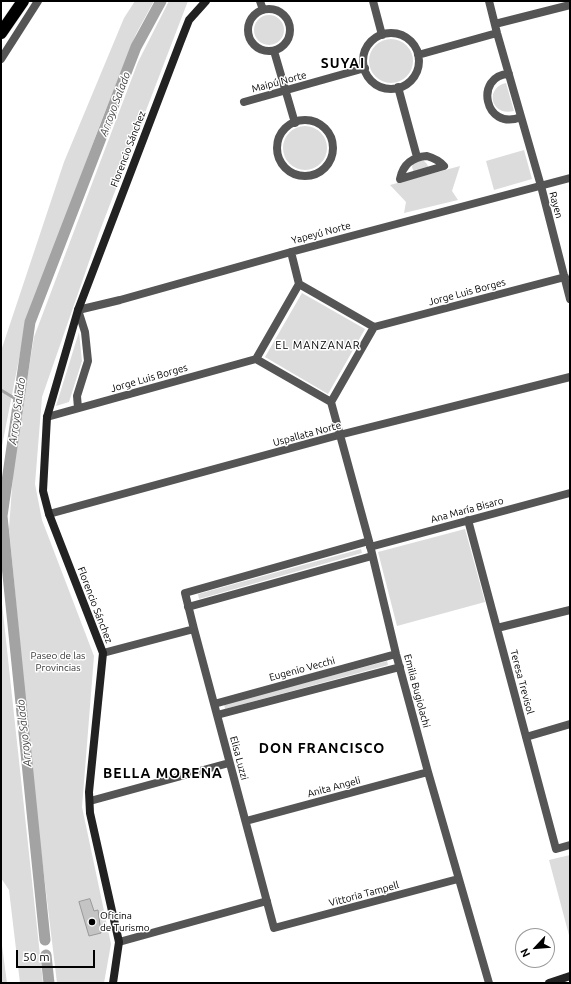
<!DOCTYPE html>
<meta charset="utf-8">
<style>
body{margin:0}
#map{position:relative;width:571px;height:984px;overflow:hidden;background:#fff;font-family:Ubuntu,sans-serif}
canvas{display:block}
.frame{position:absolute;inset:0;border:2px solid #000;pointer-events:none}
.north{position:absolute;left:515px;top:928px;width:40px;height:40px;box-sizing:border-box;background:#fff;border:1px solid #999;border-radius:50%;rotate:244deg;font-size:11px;font-weight:700;line-height:16px;text-align:center;color:#000}
.north::after{content:'';display:block;margin:auto;width:14px;height:18px;background:#000;clip-path:polygon(50% 0,100% 100%,50% 72%,0 100%)}
.scale{position:absolute;left:16px;top:950px;width:79px;height:18px;box-sizing:border-box;border:2px solid #000;border-top:0;padding-left:5px;font-size:12px;line-height:14px;white-space:nowrap;color:#000;-webkit-text-stroke:3px #fff;paint-order:stroke}
</style>
<div id="map">
<canvas width="571" height="984"></canvas>
<div class="frame"></div>
<div class="north">N</div>
<div class="scale">50 m</div>
</div>
<script>
const c = document.querySelector('canvas').getContext('2d');
c.lineJoin = 'round';
function paint(path, color) { c.fillStyle = color; c.fill(path, 'evenodd'); }
function trace(path, color, width, dash) { c.strokeStyle = color; c.lineWidth = width; c.lineCap = dash ? 'butt' : 'round'; c.setLineDash(dash || []); c.stroke(path); }
function label(font, color, halo, rows, align = 'center') {
  c.font = font + ' Ubuntu,sans-serif'; c.lineWidth = 3; c.setLineDash([]); c.textBaseline = 'middle'; c.strokeStyle = halo; c.fillStyle = color; for (const [text, x, y, turn = 0] of rows) {
    c.save(); c.translate(x, y); c.rotate((+turn || 0) * Math.PI / 180); c.textAlign = isNaN(turn) ? turn : align; if (halo) c.strokeText(text, 0, 0); c.fillText(text, 0, 0); c.restore();
  }
}
paint(new Path2D(`
 M135,1h19l-18,33 -37,93 -73,196 -25,128v-100l63,-189 60,-144z
 M169,1h19l-89,232 -57,164 -7,87 7,36 52,136 -12,151 29,137 -7,39h-47l-22,-182 -26,-272 5,-70 20,-122 104,-275z
 M254 30a15 15 0 1 1 30 0a15 15 0 1 1-30 0Z
 M369 61a22 22 0 1 1 44 0a22 22 0 1 1-44 0Z
 M506,83l8,28c-23,6 -30,-23 -8,-28z
 M283 148a22 22 0 1 1 44 0a22 22 0 1 1-44 0Z
 M524,150l8,29 -38,11 -8,-29z
 M423,160l4,4 2,5 -15,4 -2,-6 2,-5z
 M460,166l-8,25 6,9 -54,13 2,-11 -16,-17z
 M302,293l63,36 -37,65 -63,-37z
 M79,332l3,29 -13,41 -13,4z
 M465,529l20,73 -88,24 -19,-74z
 M361,549l1,4 -163,46 -1,-5z
 M1,594l42,389h-23l-11,-93 -8,-12z
 M387,661l1,4 -163,44 -1,-5z
 M570,855v84l-21,-79z
 M1,938l6,45h-6z`), '#dcdcdc');
trace(new Path2D(`
 M1,390l18,11`), '#a3a3a3', 3);
trace(new Path2D(`
 M45,940l-43,-424 28,-194 106,-275 25,-46
 M46,955l3,28`), '#a3a3a3', 11);
const building = new Path2D(`
 M90,899l4,12 4,-1 3,23 -12,3 -10,-34z`);
paint(building, '#c4c4c4');
trace(building, '#999', 1);
const highway = new Path2D(`
 M1,33l22,-32`);
trace(highway, '#dbdbdb', 13);
trace(new Path2D(`
 M260,1l3,9
 M373,1l9,34
 M489,1l8,32 44,153 29,113
 M248 30a21 21 0 1 1 42 0a21 21 0 1 1-42 0Z
 M495,24l75,-19
 M363 61a28 28 0 1 1 56 0a28 28 0 1 1-56 0Z
 M274,51l21,72
 M418,55l79,-22
 M1,59l37,-58
 M509,74c-35,1 -25,58 12,43
 M398,87l19,70
 M244,102l121,-34
 M277 148a28 28 0 1 1 56 0a28 28 0 1 1-56 0Z
 M427,156c7,2 12,4 17,10l-44,13c3,-15 12,-22 27,-23z
 M291,252l8,32
 M299,284l75,43 -43,75 -75,-43z
 M374,327l191,-50
 M331,402l38,139 27,113 32,118 61,211
 M78,408l-1,-12 11,-35 -3,-29 -7,-22 42,-10 171,-48 279,-74
 M47,417l209,-58
 M49,514l290,-79 231,-58
 M468,520l88,329 14,-4
 M369,541l-184,52 9,36 80,299 184,-49
 M370,547l200,-54
 M188,607l184,-51
 M497,628l73,-18
 M103,653l91,-24
 M214,704l182,-50
 M217,715l183,-48
 M526,737l44,-13
 M90,801l139,-38
 M246,821l182,-49
 M119,942l148,-41`), '#555', 8);
trace(new Path2D(`
 M113,983l6,-41 -29,-129 -1,-21 14,-139 -54,-139 -6,-23 4,-74 31,-107 102,-267 9,-23 17,-19
 M549,983l21,-7`), '#222', 8);
trace(highway, '#000', 12);
for (const [x, y, r, color] of [
 [92,922,4,"#000"]
]) { const dot = new Path2D(); dot.arc(x, y, r, 0, 2 * Math.PI); c.fillStyle = color; c.fill(dot); trace(dot, '#fff', 1.5); }
label('10px', '#000', '#fff', [
 ["Maipú Norte",279,82,-15],
 ["Florencio Sánchez",128,149,-69],
 ["Rayen",556,205,75],
 ["Yapeyú Norte",321,233,-15],
 ["Jorge Luis Borges",467,292,-15],
 ["Jorge Luis Borges",149,378,-16],
 ["Uspallata Norte",307,434,-15],
 ["Ana María Bisaro",467,510,-15],
 ["Florencio Sánchez",95,605,69],
 ["Eugenio Vecchi",302,669,-15],
 ["Teresa Trevisol",522,682,75],
 ["Emilia Bugiolachi",417,691,75],
 ["Elisa Luzzi",239,758,75],
 ["Anita Angeli",334,787,-15],
 ["Vittoria Tampell",364,894,-15]
]);
label('10px', '#333', '#fff', [
 ["Paseo de las",58,656],
 ["Provincias",58,668]
]);
label('10px', '#000', '#fff', [
 ["Oficina",100,916],
 ["de Turismo",100,928]
], 'left');
label('italic 11px', '#444', '#fff', [
 ["Arroyo Salado",115,104,-69],
 ["Arroyo Salado",17,411,-82],
 ["Arroyo Salado",24,733,-96]
]);
c.letterSpacing = '1px';
label('11px', '#000', '#fff', [
 ["EL MANZANAR",318,345]
]);
c.letterSpacing = '0px';
c.letterSpacing = '1px';
label('bold 14px', '#000', '#fff', [
 ["SUYAI",343,63],
 ["DON FRANCISCO",322,748],
 ["BELLA MORENA",163,773]
]);
c.letterSpacing = '0px';
</script>
